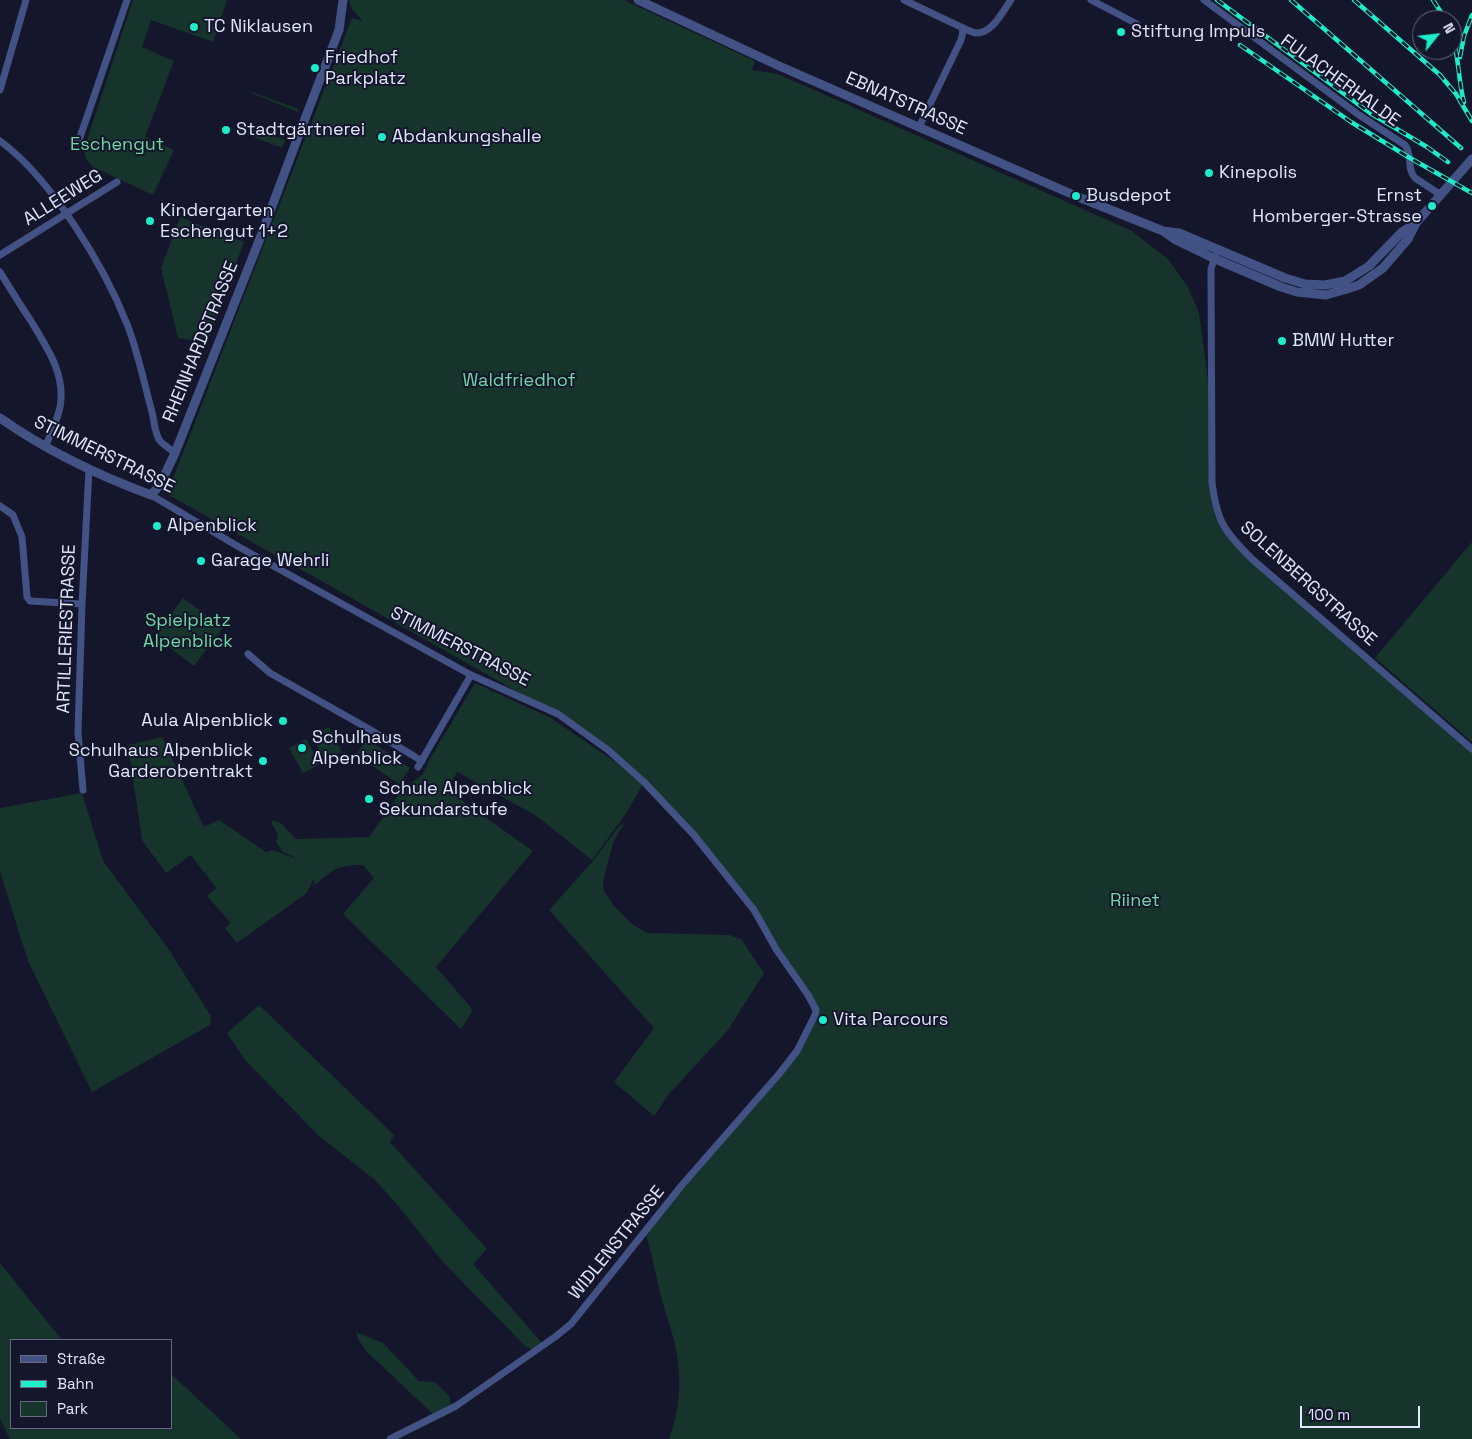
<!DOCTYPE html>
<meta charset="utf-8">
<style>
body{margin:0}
#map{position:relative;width:1472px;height:1439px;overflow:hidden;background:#14162b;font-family:"Space Grotesk",sans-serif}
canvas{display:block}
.legend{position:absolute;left:10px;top:1339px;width:162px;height:90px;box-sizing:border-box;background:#14162b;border:1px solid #66697f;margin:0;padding:6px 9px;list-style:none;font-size:15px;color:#e0e5fc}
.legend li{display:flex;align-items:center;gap:10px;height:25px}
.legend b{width:25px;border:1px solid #66697f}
.north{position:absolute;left:1412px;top:10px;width:50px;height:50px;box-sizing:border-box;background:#14162b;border:1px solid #66697f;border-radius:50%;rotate:61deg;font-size:14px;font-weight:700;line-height:20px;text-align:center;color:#e0e5fc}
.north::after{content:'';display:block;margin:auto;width:18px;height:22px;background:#1eebc9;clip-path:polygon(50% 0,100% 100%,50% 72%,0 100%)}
.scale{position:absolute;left:1300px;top:1406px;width:120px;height:22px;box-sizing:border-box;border:2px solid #e0e5fc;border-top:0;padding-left:6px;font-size:15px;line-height:18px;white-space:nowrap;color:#e0e5fc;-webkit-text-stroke:4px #14162b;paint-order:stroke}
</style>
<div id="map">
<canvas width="1472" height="1439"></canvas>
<ul class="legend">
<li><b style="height:6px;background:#435285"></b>Straße</li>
<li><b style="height:6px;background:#1eebc9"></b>Bahn</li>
<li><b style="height:14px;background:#17342c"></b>Park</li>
</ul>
<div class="north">N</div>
<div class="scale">100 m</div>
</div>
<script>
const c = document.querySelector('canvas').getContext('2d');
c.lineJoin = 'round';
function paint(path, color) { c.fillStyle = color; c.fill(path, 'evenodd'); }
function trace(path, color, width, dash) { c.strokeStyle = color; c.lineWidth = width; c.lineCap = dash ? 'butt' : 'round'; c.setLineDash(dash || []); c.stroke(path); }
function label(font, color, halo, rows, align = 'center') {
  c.font = font + ' "Space Grotesk",sans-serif'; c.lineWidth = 4; c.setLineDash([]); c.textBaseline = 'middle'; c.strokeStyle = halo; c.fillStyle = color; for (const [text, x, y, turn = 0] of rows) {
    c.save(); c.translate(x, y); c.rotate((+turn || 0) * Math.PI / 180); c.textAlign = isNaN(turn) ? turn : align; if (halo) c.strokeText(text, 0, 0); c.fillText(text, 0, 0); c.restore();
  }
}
paint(new Path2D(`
 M133,0h94l-14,42 -62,-22 -9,27 32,14 -29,76 29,13 -21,45 -60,-28 -7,-8 -2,-10z
 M349,0h275l131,61 -3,9 26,4 352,156 38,29 20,28 11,26 13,98v71l16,52 244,215v690h-803c12,-30 13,-67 5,-99 -3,-12 -8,-24 -11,-37 -7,-24 -10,-48 -18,-71l152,-181 19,-41 -62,-100 -60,-75 -50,-53 -17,30 -35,48 -57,-45 -78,-43 -10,18 86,61 -97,116 37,43 -12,19 -118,-115 31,-36 -11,-13c-25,0 -30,4 -48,20l-2,-6 -6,14 -70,50 -12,-15 6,-5 -24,-27 9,-8 -25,-33 -25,18 -24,-33 -14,-95 34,-8 42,90 15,-7 47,32 6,-2 28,10 -17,-8 -7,-10 2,-8 -7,-11 2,-3 9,4 14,15 73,-2 33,-47 20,-15 9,-18 44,-74 76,35 88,60 -82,-64 -390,-220 185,-476 11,3 -11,-12z
 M252,92l46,17v3l-47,-19z
 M239,122l46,18 -3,8 -46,-18z
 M180,217l64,25 -37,101 -29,-5 -17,-70z
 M1472,542v200l-97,-84z
 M183,598l40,30 -29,38 -40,-30z
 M329,727l13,25 -17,9 -13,-25z
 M306,739l14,25 -17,9 -14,-25z
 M367,739l43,29 -11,16 -43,-29z
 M82,793l21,68 64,86 44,69 -1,9 -118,67 -64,-131 -28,-90v-63z
 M625,821l-12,22 -10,38 1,10 10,15 18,18 15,9 82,2 12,4 23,34 -36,57 -59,64 -15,22 -40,-34 40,-54 -105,-118 44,-49 23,-31z
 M259,1005l135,130 -4,8 8,8 89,98 -14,15 69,79 -10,6 -6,-2 -83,-85 -43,-54 -25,-28 -57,-45 -73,-75 -18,-27z
 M0,1263l62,77h-51v88h160v-54l70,65h-231l-10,-20z
 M356,1332l27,11 36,38 16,1 15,15v8l-17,9 -68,-64 -7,-11z`), '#17342c');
trace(new Path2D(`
 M904,0l57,27 2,4 -2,9 -42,87
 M1091,0l46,24
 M1204,0l155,115 46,30c8,10 1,23 10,33l26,17
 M961,27c4,2 10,5 15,6 16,1 27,-22 35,-33
 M0,90l26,-90
 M0,141c51,37 104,125 127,183 11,28 17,59 25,88 2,8 3,23 8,29 4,4 10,8 15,12
 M78,143l49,-143
 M0,255l117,-73
 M1215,256l-4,13 1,213c5,40 12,49 40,77l220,190
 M0,272c10,16 20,33 31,49 16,27 35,53 29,86 -3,14 -9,27 -15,40
 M151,495l88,52 232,128 87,39 50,36 36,32 50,53 60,75 22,39 32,46 8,15 -1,5 -18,36 -18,23 -97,111 -111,139 -16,13 -99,69 -66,33
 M0,506l13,9 9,22 5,60 3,4 52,3
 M248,654l22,19 99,56 53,32
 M418,767l53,-92
 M83,790l-5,-58 4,-128 7,-135`), '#435285', 7);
trace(new Path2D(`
 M638,0l139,65 299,131 87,35 13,9 37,18 68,29 16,5 29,3 21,-6 12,-4 24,-17 25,-29 8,-16 56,-64
 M1163,231l16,2 106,45 20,6 20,1 20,-4 24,-15 33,-34 14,-9
 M0,418c47,33 97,57 151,77l9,-10 15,-32 84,-212 36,-96 44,-115 4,-30`), '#435285', 9);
const rail = new Path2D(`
 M1217,0l153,113 57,34 21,15
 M1291,0l170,148
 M1354,0l86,75 16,19 16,27
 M1433,0l13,20
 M1452,34c7,22 6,46 12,68
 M1240,45l111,77 59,36 62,35
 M1460,57l4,-21 8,-21`);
trace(rail, '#1eebc9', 4.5);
trace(rail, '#14162b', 2.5, [8]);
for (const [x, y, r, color] of [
 [194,27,5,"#1eebc9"],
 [1121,32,5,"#1eebc9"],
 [315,68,5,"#1eebc9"],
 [226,130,5,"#1eebc9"],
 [382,137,5,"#1eebc9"],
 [1209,173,5,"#1eebc9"],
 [1076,196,5,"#1eebc9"],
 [1432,206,5,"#1eebc9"],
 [150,221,5,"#1eebc9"],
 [1282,341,5,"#1eebc9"],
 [157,526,5,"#1eebc9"],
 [201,561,5,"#1eebc9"],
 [283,721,5,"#1eebc9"],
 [302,748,5,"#1eebc9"],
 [263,761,5,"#1eebc9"],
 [369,799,5,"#1eebc9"],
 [823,1020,5,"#1eebc9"]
]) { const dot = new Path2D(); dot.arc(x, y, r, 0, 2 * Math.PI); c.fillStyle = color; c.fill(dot); trace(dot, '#14162b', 2); }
label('18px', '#e0e5fc', '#14162b', [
 ["TC Niklausen",204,27],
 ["Stiftung Impuls",1131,32],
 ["Friedhof",325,58],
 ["Parkplatz",325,79],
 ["Stadtgärtnerei",236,130],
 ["Abdankungshalle",392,137],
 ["Kinepolis",1219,173],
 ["Busdepot",1086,196],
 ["Ernst",1422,196,"right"],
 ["Homberger-Strasse",1422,217,"right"],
 ["Kindergarten",160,211],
 ["Eschengut 1+2",160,232],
 ["BMW Hutter",1292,341],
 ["Alpenblick",167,526],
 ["Garage Wehrli",211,561],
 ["Aula Alpenblick",273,721,"right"],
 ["Schulhaus",312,738],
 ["Alpenblick",312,759],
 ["Schulhaus Alpenblick",253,751,"right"],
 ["Garderobentrakt",253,772,"right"],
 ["Schule Alpenblick",379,789],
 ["Sekundarstufe",379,810],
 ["Vita Parcours",833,1020]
], 'left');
label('18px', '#e0e5fc', '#14162b', [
 ["FULACHERHALDE",1340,81,36],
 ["EBNATSTRASSE",906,104,24],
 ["ALLEEWEG",63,198,-32],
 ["RHEINHARDSTRASSE",201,342,-68],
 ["STIMMERSTRASSE",104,455,26],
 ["SOLENBERGSTRASSE",1308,584,42],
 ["ARTILLERIESTRASSE",67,629,-88],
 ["STIMMERSTRASSE",460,647,27],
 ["WIDLENSTRASSE",617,1243,-51]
]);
label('18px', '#71d8a3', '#14162b', [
 ["Eschengut",117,145],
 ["Waldfriedhof",519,381],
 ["Spielplatz",188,621],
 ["Alpenblick",188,642],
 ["Riinet",1135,901]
]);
</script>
